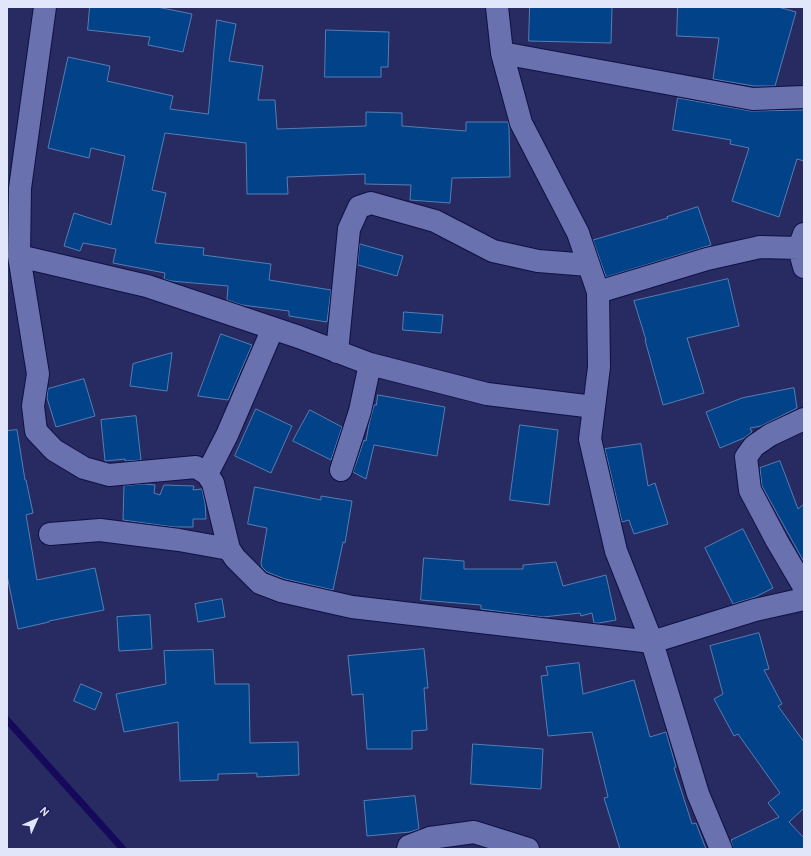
<!DOCTYPE html>
<style>
body{margin:0}
#map{position:relative;width:811px;height:856px;overflow:hidden;background:#272b61;font-family:Cabin,sans-serif}
canvas{display:block}
.frame{position:absolute;inset:0;border:8px solid #e2e6fb;pointer-events:none}
.north{position:absolute;left:16px;top:800px;width:40px;height:40px;-webkit-text-stroke:3px #1e2055;paint-order:stroke;rotate:45deg;font-size:11px;font-weight:700;line-height:16px;text-align:center;color:#e2e6fb}
.north::after{content:'';display:block;margin:auto;width:14px;height:18px;background:#e2e6fb;clip-path:polygon(50% 0,100% 100%,50% 72%,0 100%)}
</style>
<div id="map">
<canvas width="811" height="856"></canvas>
<div class="frame"></div>
<div class="north">N</div>
</div>
<script>
const c = document.querySelector('canvas').getContext('2d');
c.lineJoin = 'round';
function trace(path, color, width, dash) { c.strokeStyle = color; c.lineWidth = width; c.lineCap = dash ? 'butt' : 'round'; c.setLineDash(dash || []); c.stroke(path); }
function paint(path, color) { c.fillStyle = color; c.fill(path, 'evenodd'); }
trace(new Path2D(`
 M7,720l116,129`), '#15095b', 7);
const building = new Path2D(`
 M90,7h67l35,7 -9,38 -35,-7 2,-8 -62,-7z
 M530,7h82l-1,36 -82,-2z
 M678,7h100l18,5 -21,74h-21l-41,-7 6,-41 -42,-2z
 M217,20l19,4 -7,37 34,5 -5,34h17l2,29 89,-3v-14l36,1v13l64,5v-9h42l1,5 1,50 -58,1 -2,25 -40,-3 1,-15 -46,-1v-10l-78,3 1,17h-41l-1,-51 -81,-10 -13,57 14,3 -11,50 49,5 -1,7 68,9 -2,16 62,10 -4,32 -38,-6v-5l-47,-6 -15,-5 1,-14 -57,-5 -7,-2 1,-6 -52,-10 3,-14 -33,-6 -3,8 -16,-5 10,-33 37,12 14,-69 -34,-8 -2,10 -41,-10 20,-91 42,9 -3,15 66,15 -3,13 38,5z
 M326,30l63,2 -1,35h-7v10h-56z
 M678,98l73,13 53,-1v51l-7,-2 -18,58 -47,-16 17,-53 -19,-4 1,-4 -58,-10z
 M698,207l13,38 -105,32 -13,-37 75,-22 -1,-1z
 M360,244l43,12 -6,20 -39,-11z
 M728,279l11,47 -52,12 17,55 -41,12 -18,-65h1l-12,-39z
 M404,312l39,3 -2,18 -38,-3z
 M221,334l31,11 -24,55 -30,-4z
 M172,353l-5,38 -37,-5 3,-22z
 M84,379l11,37 -39,11 -9,-29 1,-9z
 M794,388l3,20 -36,18 -11,2 2,4 -8,6 -24,10 -14,-36 36,-14z
 M378,395l67,12 -8,49 -63,-11 -8,34 -13,-7 11,-32 2,1 3,-17 5,-19h2z
 M256,409l36,17 -21,47 -36,-17z
 M310,410l32,17 -11,33 -38,-19z
 M136,416l5,44 -16,1v-2l-20,2 -4,-41z
 M520,425l38,5 -9,75 -39,-5z
 M17,430l8,50h1l7,33 -7,2 11,65 58,-12 9,42 -55,11v1l-31,7 -11,-54v-144z
 M641,444l7,42 7,-3 13,41 -34,10 -5,-14 -7,2 -17,-73z
 M780,461l18,48 6,-5v58l-42,-76 -2,-18z
 M144,484l11,1 -1,8 6,2 4,-10 30,1 -1,4 9,-1 3,14 1,16h-13v8h-19l-51,-7 1,-34z
 M255,487l66,13v-4l31,5 -7,42 -2,-1 -10,48 -48,-11 -18,-7 -5,-5 -1,-4 6,-35 -19,-4z
 M743,529l30,59 -18,9 -22,7 -28,-56z
 M424,558l40,3v8h59v-4l33,-3 7,24 43,-11 10,45 -17,3h-5l-2,-10 -11,3 -1,-3 -37,4 -62,-8v-4l-60,-5z
 M222,599l3,18 -27,5 -3,-18z
 M150,615l2,34 -33,2 -2,-34z
 M759,633l10,36 -5,1 18,34 -4,2 26,36v66l-15,14 15,16v11h-71l-2,-9 48,-23 -11,-14 12,-10 -42,-59 -4,2 -20,-37 9,-5 -13,-48z
 M424,649l4,39h-4l3,42 -15,1v18h-45l-4,-55 -11,1 -4,-39z
 M213,650l2,34h34l1,59 48,-1 1,33 -42,2v-4l-39,1v6l-38,1 -2,-59 -54,10 -8,-38 50,-10 -2,-33z
 M579,663l4,31 51,-14 16,57 16,-5 10,35 -2,1 18,56 4,-1 10,26h-86l-16,-51 4,-1 -16,-65 -44,4 -7,-60 7,-1 -2,-8z
 M81,684l21,9 -7,17 -21,-9z
 M473,744l70,5 -2,40 -70,-5z
 M415,796l4,33 -9,3 -43,4 -3,-35z`);
paint(building, '#014289');
trace(building, '#567eb3', 1);
const street = new Path2D(`
 M45,7l-25,181 -1,68 19,118 -5,32 3,25 18,19 30,18 25,7 87,-8 11,7 6,9 16,66 6,9 25,25 21,8 71,16 300,35 103,-32 49,-11
 M497,7l5,46 19,70 57,110 20,59 1,75 -9,72 26,112 36,91 46,152 23,55
 M502,53l251,46 51,-2
 M804,234l-5,14 5,19
 M19,256l128,30 152,51 71,27 117,30 107,13
 M598,292l109,-33 53,-12 39,1
 M337,352l12,-123 10,-22 12,-4 64,18 58,30 45,10 51,4
 M804,419l-34,16 -16,11 -8,11 4,33 27,51 27,46
 M341,470l19,-59 10,-47
 M207,474l20,-39 46,-107
 M50,534l50,-4 79,10 50,9
 M408,849l1,-3 21,-8 44,-6 54,17`);
trace(street, '#111044', 24);
trace(street, '#6972af', 22);
</script>
